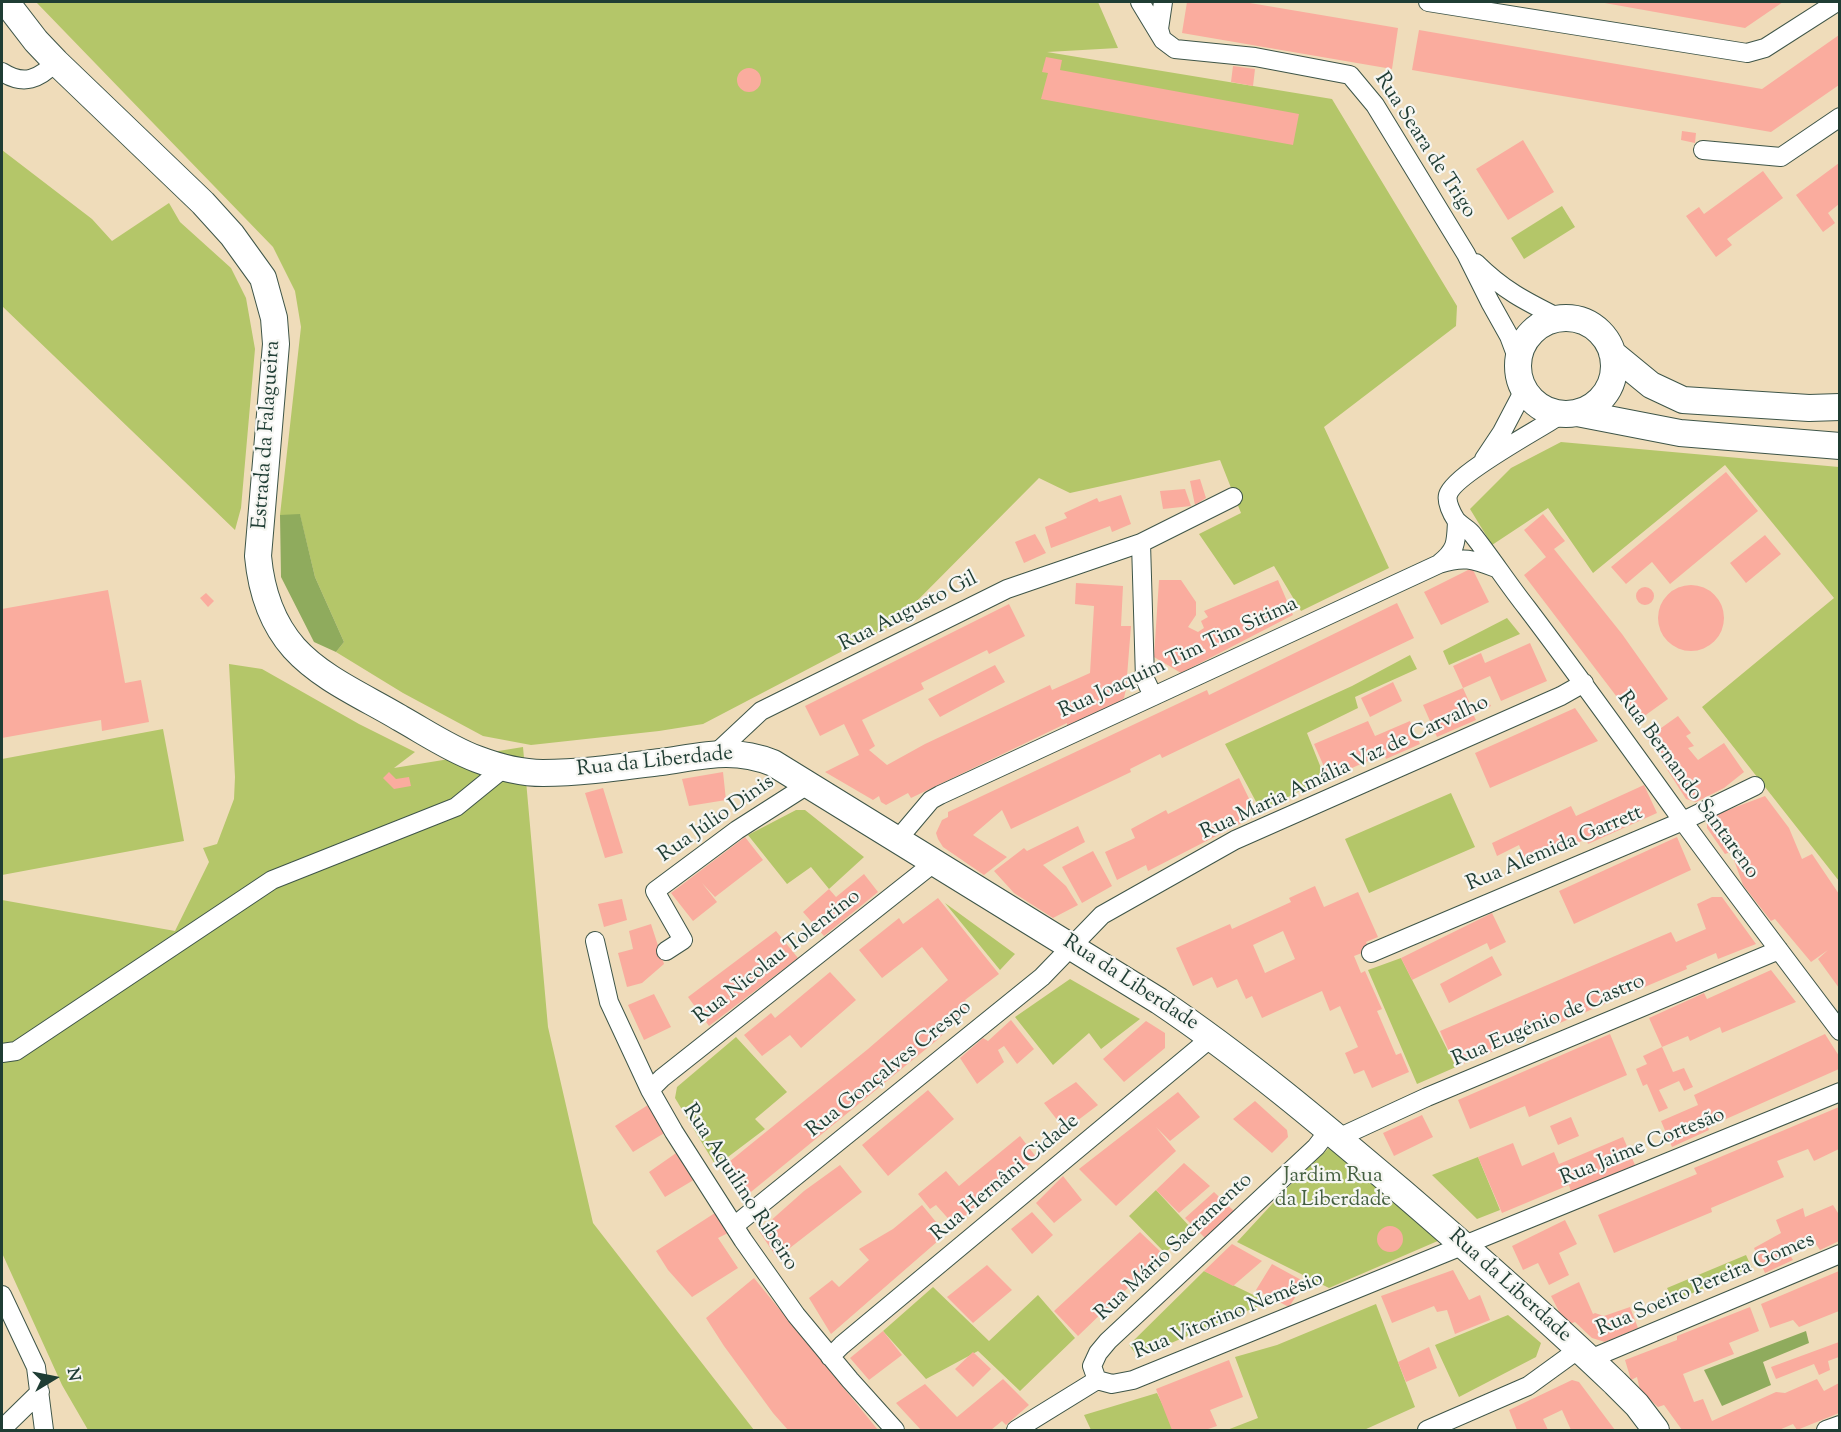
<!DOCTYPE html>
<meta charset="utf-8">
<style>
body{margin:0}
#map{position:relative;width:1841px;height:1432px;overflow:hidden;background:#efdcba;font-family:"Sorts Mill Goudy",serif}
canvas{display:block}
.frame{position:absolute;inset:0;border:3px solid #1f3d34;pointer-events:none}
.north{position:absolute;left:24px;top:1348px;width:60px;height:60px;-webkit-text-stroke:4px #f6f6f2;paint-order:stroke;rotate:80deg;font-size:16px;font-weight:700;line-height:24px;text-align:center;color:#1f3d34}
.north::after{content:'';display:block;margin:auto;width:21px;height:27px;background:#1f3d34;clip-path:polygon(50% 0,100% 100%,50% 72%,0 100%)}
</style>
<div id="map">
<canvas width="1841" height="1432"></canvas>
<div class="frame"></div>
<div class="north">N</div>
</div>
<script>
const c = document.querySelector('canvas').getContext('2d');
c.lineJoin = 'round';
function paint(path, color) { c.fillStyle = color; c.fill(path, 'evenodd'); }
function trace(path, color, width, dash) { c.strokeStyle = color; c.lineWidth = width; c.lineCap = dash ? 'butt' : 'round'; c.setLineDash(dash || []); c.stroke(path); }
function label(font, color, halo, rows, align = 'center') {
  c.font = font + ' "Sorts Mill Goudy",serif'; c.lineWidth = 4.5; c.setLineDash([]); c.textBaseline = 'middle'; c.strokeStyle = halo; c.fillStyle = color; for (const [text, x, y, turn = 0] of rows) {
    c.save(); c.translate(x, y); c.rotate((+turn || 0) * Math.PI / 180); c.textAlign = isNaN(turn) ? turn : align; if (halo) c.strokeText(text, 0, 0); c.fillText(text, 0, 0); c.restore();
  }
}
paint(new Path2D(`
 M36,2h1062l20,46 -71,4 285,47 125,207 -1,20 -132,101 65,141 -88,43 -27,-45 -40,19 -35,-51 42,-21 -21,-53 -150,33 -31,-15 -145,146 -191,100 -44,7 -128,14 -48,-9 -80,-43 -67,-41 8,-10 -29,-65 -15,-62h-20l21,-188 -6,-36 -22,-44z
 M2,150l90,69 20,22 57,-38 11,19 51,46 15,30 9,51 -14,159 -6,22 -233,-224z
 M1562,206l13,21 -51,32 -13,-21z
 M1561,442l278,25v414l-137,-174 132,-109 -109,-133 -132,108 -45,-65 -56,37 -22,-36 41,-41z
 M1507,618l13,16 -71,31 -6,-14z
 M1410,655l7,14 -62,28 3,11 -51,25 18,45 -64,33 -36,-67 127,-58z
 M229,664l33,5 97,55 56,28 -21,16 129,-21 25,280 45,196 161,207h-666l-26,-45 -60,-132v-353l173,31 34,-69 -6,-14 14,-4 17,-45 1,-22z
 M163,729l21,112 -182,34v-116z
 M1451,793l24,54 -106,46 -24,-54z
 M796,810h9l59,47 -35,32 -18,-22 -24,17 -39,-49z
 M945,903l70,51 -15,16z
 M1401,958l55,109 -39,17 -49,-114z
 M1070,979l70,40 -39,30 -12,-16 -36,32 -38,-48z
 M736,1037l51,55 -32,27 10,10 -49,37 -41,-68 2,-11z
 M1331,1146l109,94 -111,48 -92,-46 49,-53z
 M1478,1157l22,53 -23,9 -45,-44z
 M1156,1190l35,38 -26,25 -36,-37z
 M1746,1255l6,13 -78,33 -7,-13z
 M1204,1271l64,31 -130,55 -9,-12z
 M933,1287l56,54 49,-46 37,43 -55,53 -42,-40 -52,28 -43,-48z
 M1376,1304l39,103 -51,23h-137l31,-12 -23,-61 42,-12z
 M1508,1315l33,28 -5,14 -77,40 -24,-52z
 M1157,1393l18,37h-84l-7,-15z`), '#b4c669');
paint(new Path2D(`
 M300,514l15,63 29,65 -8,10 -22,-10 -33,-65 -1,-62z
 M1806,1331l3,12 -46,19 8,23 -49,21 -18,-36z`), '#8fab5d');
paint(new Path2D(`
 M1187,2h57l154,26 -6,41 -210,-36z
 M1599,2h184l-38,26z
 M1419,30l343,59 77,-54v50l-68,47 -359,-62z
 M1046,57l16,3 -2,10 239,44 -6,31 -252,-46 7,-26 -6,-1z
 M1233,66l22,3 -2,17 -22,-4z
 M737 80a12 12 0 1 1 24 0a12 12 0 1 1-24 0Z
 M1682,131l14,2 -1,10 -14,-3z
 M1523,140l31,52 -46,28 -32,-51z
 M1839,163v41l-11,9 7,10 -12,9 -27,-37z
 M1763,171l20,27 -56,41 5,6 -16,12 -30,-41 13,-9 5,7z
 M1726,472l32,39 -88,73 -18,-22 -26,22 -15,-17z
 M1200,479l6,19 -11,7 -5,-24z
 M1185,489l6,17 -28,3 -3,-18z
 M1121,495l10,29 -19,8 -2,-6 -59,22 -6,-21 22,-9 -3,-5 33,-15 2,4z
 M1543,514l22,27 -11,8 68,85 46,65 -32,23 -112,-147 22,-18 -22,-27z
 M1035,534l11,19 -22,10 -9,-21z
 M1765,535l16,19 -35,29 -16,-20z
 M1472,568l17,34 -48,23 -17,-33z
 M1159,580h22l15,22v13l-8,12 10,5 6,-4 -3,-7 7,-4 -4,-6 74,-31 15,35 -112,58 -27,-16z
 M1076,583l47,3 -2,40h10l-5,63 -2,9 -7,6 -50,24v-5l-156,75 -3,-5 -22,12 -5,-3 -2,-6 -6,4 -48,-28 34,-17 -15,-31 -24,12 -15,-30 204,-102 16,32 -36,18 -2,-4 -66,33 3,6 -62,31 13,26 -6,4 18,15 38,-21 125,-59 2,5 38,-17 4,-67 -19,-2z
 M1658 618a33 33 0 1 1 66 0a33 33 0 1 1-66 0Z
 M1636 596a9 9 0 1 1 18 0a9 9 0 1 1-18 0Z
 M108,590l17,93 16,-3 8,42 -47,9 -1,-11 -99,18v-129z
 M206,593l8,8 -6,6 -8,-9z
 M1397,603l17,35 -252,120 -2,-4 -30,15 1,3 -120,57 -9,-19 -29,25 34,22 -23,18 -41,-28 -5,-8 -2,-6 6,-13 6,-3v-5l259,-122 2,5z
 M1530,643l17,38 -46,20 -11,-25 -27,12 -10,-22 28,-13 4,10z
 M995,665l10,17 -65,35 -12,-18z
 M1393,682l9,19 -32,16 -9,-19z
 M1463,688l8,18 16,-7 4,7 -18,8 3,6 -39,17 -14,-32z
 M1575,708l23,33 -108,47 -15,-35z
 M1678,716l13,17 -5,3 8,10 -6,2 10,12 26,-17 20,29 -20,16 -28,14 -10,-3 -39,-61z
 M1368,721l7,15 35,-15 10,23 -34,15 -2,-5 -55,24 -15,-34z
 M389,772l7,7 13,-2 2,9 -17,3 -11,-11z
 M723,772l3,28 -37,6 -7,-27z
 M1239,778l18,37 -109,56 -2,-6 -29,15 -12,-28 30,-14 -4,-9 35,-19 2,4z
 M1644,785l13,28 -69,31 -2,-5 -58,27 -9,-21 -22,11 -5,-13 79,-37 5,10z
 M603,788l20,65 -18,5 -20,-65z
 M1765,796l24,32 13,31 10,-5 27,40v94l-21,-29 10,-9 -17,12 -36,-43 -4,2 -28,-36 -12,-33 -6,2 -18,-26v-5l5,-7z
 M1078,826l7,16 -42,23 23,21 12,19 -25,13 -39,-25 -20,-22 30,-23 3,3z
 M745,837l18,23 -48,37 -13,-14 15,19 -24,19 -22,-28z
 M1677,837l14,33 -117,54 -15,-33z
 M1093,851l19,35 -30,17 -20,-36z
 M864,874l14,18 -54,44 -21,-24 26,-23 7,8z
 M1315,886l9,21 34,-15 20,45 -12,5 4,8 -16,6 7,17 4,-2 17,38 -5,2 19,44 5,-2 8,19 -37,16 -8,-18 -10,4 -9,-21 13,-6 -18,-41 -10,5 -8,-20 -60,27 -10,-22 -6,3 -9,-20 -20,9 -5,-11 -19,9 -17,-38 54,-24 2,5 59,-27 -2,-4zM1283,931l12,28 -30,14 -12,-28z
 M1712,897h10l34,47 -38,15 -2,-6 -30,13 1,3 -231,98 -16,-36 231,-99 5,10 30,-13 -9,-25z
 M938,898l61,76 -34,26 7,8 -35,32 -191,156 -22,-30 144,-117 80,-69 -26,-33 -40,31 -23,-28 40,-32 4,6z
 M622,899l5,21 -23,7 -6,-23z
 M1492,913l14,29 -16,8 -3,-7 -75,37 -11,-22z
 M651,924l13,40 -22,19 -15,4 -9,-34 15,-4 -4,-18z
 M776,931l22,27 -89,68 -21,-29z
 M1492,956l10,19 -53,28 -9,-19z
 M1771,970l25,32 -74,31 -2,-6 -30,14 -2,-5 -26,11 -13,-29 55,-25 3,6z
 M830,972l26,28 -55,48 -11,-13 -28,21 -18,-21 27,-22 4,5z
 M654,994l17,33 -27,13 -16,-35z
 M1011,1020l23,29 -17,15 -13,-18 -6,4 6,12 -27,22 -17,-26 23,-20 5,3z
 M1146,1021l19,12v15l-41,34 -21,-23z
 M1610,1034l17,41 -98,42 -4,-11 -55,23 -12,-29z
 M1825,1034l14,22v13l-131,58 1,3 -37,17 -11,-26 37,-16 -4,-10z
 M1662,1047l11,25 11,-4 9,19 -9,4 -5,-10 -20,9 9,18 -9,4 -12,-28 -4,2 -7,-17 11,-5 -4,-8z
 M1076,1082l22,23 -33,25 -21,-27z
 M928,1090l26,29 -66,57 -26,-31z
 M1178,1092l22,25 -30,24 -14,-14 20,24 -60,55 -37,-37z
 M1255,1101l32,29 1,7 -16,16 -39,-34z
 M648,1105l18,27 -33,20 -18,-26z
 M1839,1107v42l-25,12 -6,-12 -31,12 7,16 -73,31 1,4 -98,41 -16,-38 99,-41 -3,-6z
 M1422,1115l11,22 -39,19 -11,-23z
 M1571,1117l8,19 -21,9 -8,-19z
 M1020,1136l17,22 -83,67 -18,-20 -6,4 -12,-15 28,-23 13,15z
 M1623,1137l12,28 -64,27 -2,-7 -67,28 -24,-56 35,-14 9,23 32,-14 5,12z
 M679,1151l18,27 -32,19 -16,-25z
 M1184,1163l26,23 -31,27 -23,-23z
 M840,1165l22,27 -85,66 -18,-27 45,-40z
 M1063,1176l19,24 -28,23 -18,-20z
 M1214,1192l21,20 -30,26 -20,-20z
 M922,1205l24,29 -115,100 -22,-36 23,-18 7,7 30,-27 -10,-11 34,-20z
 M1833,1205l5,8 1,-1v29l-19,9 -4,-6 -26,11 3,5 -28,13 -11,-25 27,-15 -5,-13 27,-12 2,9z
 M718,1211l12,21 -12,6 20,30 -46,29 -24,-27 -12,-19z
 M1032,1212l21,23 -21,19 -21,-25z
 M1565,1220l12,24 -18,9 10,22 -20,10 -11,-22 -15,7 -11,-24z
 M1377 1239a13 13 0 1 1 26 0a13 13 0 1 1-26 0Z
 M1140,1232l23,22 -85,82 -24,-25z
 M1232,1244l30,17 -29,25 -29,-15z
 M1272,1264l33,18 -16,25 -33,-17z
 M987,1265l25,25 -39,33 -26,-26z
 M1453,1270l16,30 11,-5 10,25 -35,14 -8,-24 -10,2 -3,-6 -42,17 -11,-27z
 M1839,1271v40l-40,16 -6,-7 -23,8 -9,-24z
 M754,1278l124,152h-90l-15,-17 -49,-67 -18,-28z
 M1579,1282l14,32 2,-1 9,3 26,-9 8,21 -33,14 -13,-4 -17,-16 -9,3 -15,-29z
 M1750,1307l9,24 -30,12 5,11 -51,20 11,28 9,-3 9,22 64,-29 9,1 32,-14 7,12 15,-8v30l-42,17 -4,-6 -14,6h-97l-18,-25 -6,2 -18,-17 -3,-13 -6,3 -6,-20 52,-20v-4z
 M883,1331l19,24 -33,25 -19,-22z
 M1839,1342v15l-11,4 2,9 -11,5 -5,-11 -38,15 -5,-12z
 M1429,1347l8,21 -31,14 -8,-20z
 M973,1352l18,17 -18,18 -18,-18z
 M1229,1360l14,37 -33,13 7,16 -12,4h-33l-16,-41z
 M1003,1379l26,26 -23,20 -4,-4 -11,9h-70l-25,-27 29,-19 32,33z
 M1572,1380l7,2 36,48h-44l-9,-20 -19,9 5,11h-31l-8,-20z`), '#faac9e');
const street = new Path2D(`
 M1140,2l23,38 12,9 80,8 95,18 25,30 91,149 24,48 19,34 9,24
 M1428,2l319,51 18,-5 72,-46
 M1161,36l-2,-7 4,-27
 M2,72c22,14 37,7 54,-10
 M1703,150l78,7 59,-40
 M1476,263c27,27 49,38 83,55
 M1562,414c-22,15 -108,60 -114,81 -2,7 4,19 8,25 5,6 13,9 17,15 19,24 35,49 54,73 53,70 104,141 155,212 52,71 105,141 158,211
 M1484,459l18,-27 22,-42
 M1141,543l4,136 8,17
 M1440,563c17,-14 16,-21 17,-42
 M715,754l46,-43 246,-122 134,-46 92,-46
 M898,839l33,-39 9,-5 499,-231c25,-8 33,-5 57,4
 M595,941l14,61 41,88 24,42 69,108 53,75 54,65 45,50
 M666,951l17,-11 -28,-49 82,-61 72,-46
 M1371,953l312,-132 72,-35
 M2,1053l14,-2 256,-171 184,-73 48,-39
 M650,1090l12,-12 273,-216
 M1338,1138l89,-41 352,-147
 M734,1226l308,-249 60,-62 133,-75 326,-144 23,-13
 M2,1295l34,72 8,63
 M830,1357l12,-12 370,-308
 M1590,1359l250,-105
 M1097,1380l15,4 21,-4 707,-288
 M1097,1380l-5,-14 6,-13 10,-12 208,-194 13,-17
 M2,1429l38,-37
 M1016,1430l81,-50
 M1427,1430l101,-44 51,-37
 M1826,1430l14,-5`);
const secondary = new Path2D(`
 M6,2l30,39 20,21 147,141 29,32 31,43 11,40 2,26 -18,212c3,33 14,67 36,92 28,31 71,49 106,70 25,14 50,31 77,41 21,8 43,14 66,14 39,0 79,-6 118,-11 42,-6 72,-15 112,1l386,238c86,58 164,124 243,191 72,62 144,125 213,191l22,22 19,25
 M1518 366a48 48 0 1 1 96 0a48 48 0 1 1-96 0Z
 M1612,353l39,32 32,15 126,8 31,-1
 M1577,413l103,20 160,13`);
trace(street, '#3e5548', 20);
trace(secondary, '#3e5548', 28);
trace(street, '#fff', 18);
trace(secondary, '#fff', 26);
label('21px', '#1f3d34', '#f6f6f2', [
 ["Rua Seara de Trigo",1424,146,57],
 ["Estrada da Falagueira",268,435,-86],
 ["Rua Augusto Gil",909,613,-27],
 ["Rua Joaquim Tim Tim Sitima",1179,659,-25],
 ["Rua da Liberdade",655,763,-6],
 ["Rua Maria Amália Vaz de Carvalho",1345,769,-25],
 ["Rua Bernando Santareno",1687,786,54],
 ["Rua Júlio Dinis",717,820,-35],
 ["Rua Alemida Garrett",1555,850,-23],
 ["Rua Nicolau Tolentino",778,958,-38],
 ["Rua da Liberdade",1130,984,33],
 ["Rua Eugénio de Castro",1549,1022,-23],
 ["Rua Gonçalves Crespo",890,1070,-39],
 ["Rua Jaime Cortesão",1643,1148,-22],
 ["Rua Hernâni Cidade",1006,1179,-40],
 ["Rua Aquilino Ribeiro",739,1188,57],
 ["Rua Mário Sacramento",1175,1248,-43],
 ["Rua Soeiro Pereira Gomes",1706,1286,-23],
 ["Rua da Liberdade",1509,1287,42],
 ["Rua Vitorino Nemésio",1229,1317,-22]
]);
label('21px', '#445f41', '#f6f6f2', [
 ["Jardim Rua",1333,1177],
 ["da Liberdade",1333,1201]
]);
</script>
